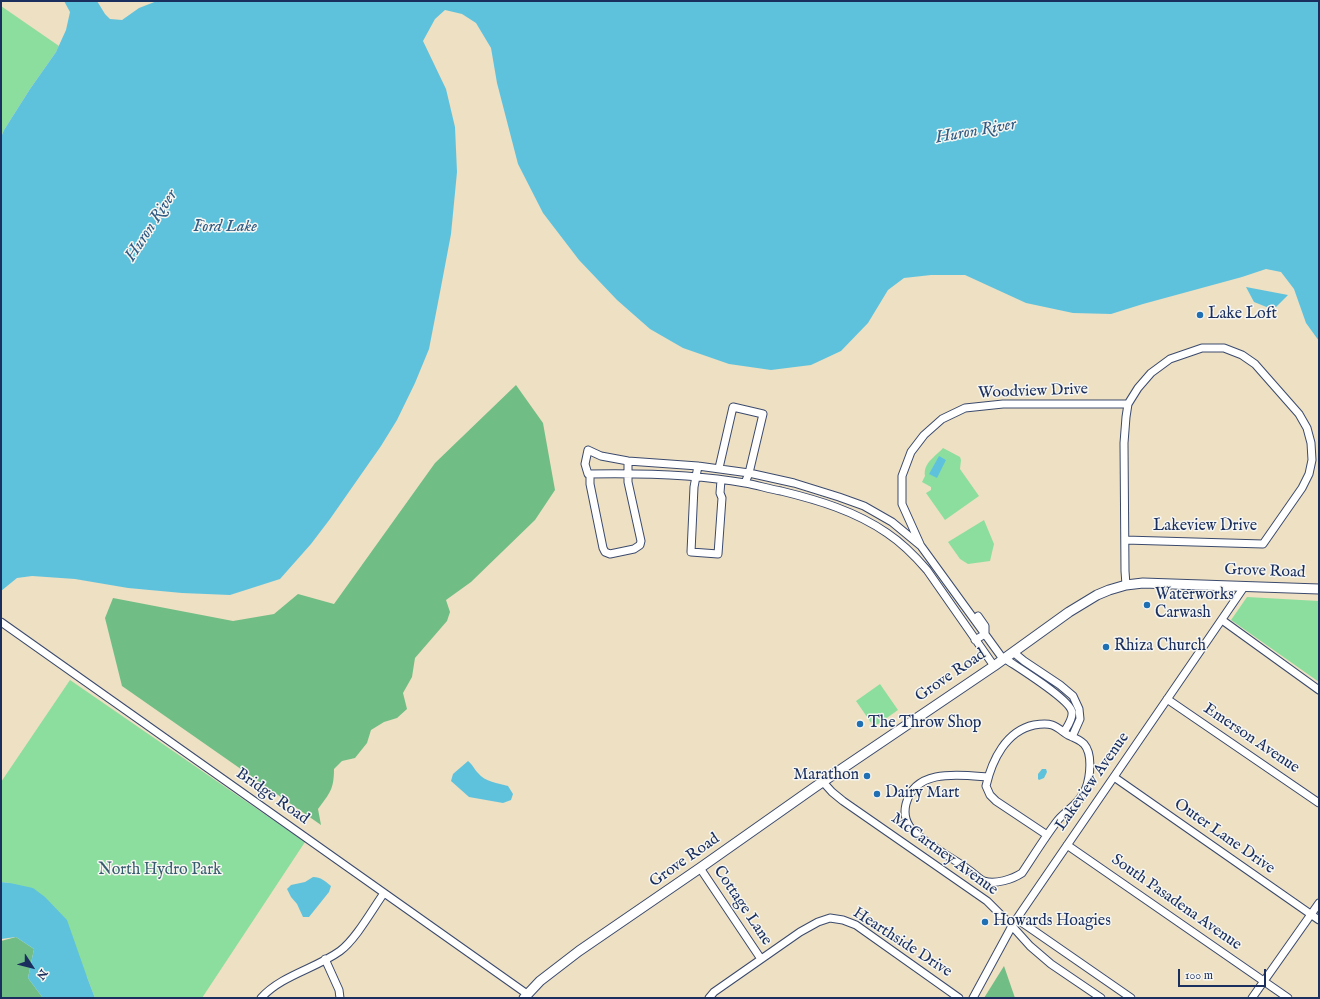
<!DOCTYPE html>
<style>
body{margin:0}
#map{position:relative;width:1320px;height:999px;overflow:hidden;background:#eee0c2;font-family:"IM FELL English",serif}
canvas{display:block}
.frame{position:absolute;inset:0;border:2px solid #1b2f5e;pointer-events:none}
.north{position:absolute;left:12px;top:947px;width:40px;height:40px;-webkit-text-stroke:3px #f6f6f2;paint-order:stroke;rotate:126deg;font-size:11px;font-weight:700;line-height:16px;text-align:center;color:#1b2f5e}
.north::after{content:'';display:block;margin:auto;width:14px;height:18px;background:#1b2f5e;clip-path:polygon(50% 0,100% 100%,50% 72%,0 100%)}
.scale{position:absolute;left:1178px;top:969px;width:88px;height:18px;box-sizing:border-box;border:2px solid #1b2f5e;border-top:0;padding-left:5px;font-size:12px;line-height:14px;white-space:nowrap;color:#1b2f5e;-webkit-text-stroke:3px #f6f6f2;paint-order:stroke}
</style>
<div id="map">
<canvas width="1320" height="999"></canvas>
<div class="frame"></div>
<div class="north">N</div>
<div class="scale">100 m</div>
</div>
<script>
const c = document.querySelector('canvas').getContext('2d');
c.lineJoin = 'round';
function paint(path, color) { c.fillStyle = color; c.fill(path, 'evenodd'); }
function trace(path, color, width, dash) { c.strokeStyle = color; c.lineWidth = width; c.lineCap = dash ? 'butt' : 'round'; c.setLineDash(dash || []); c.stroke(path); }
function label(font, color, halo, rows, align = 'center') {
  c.font = font + ' "IM FELL English",serif'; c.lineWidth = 3; c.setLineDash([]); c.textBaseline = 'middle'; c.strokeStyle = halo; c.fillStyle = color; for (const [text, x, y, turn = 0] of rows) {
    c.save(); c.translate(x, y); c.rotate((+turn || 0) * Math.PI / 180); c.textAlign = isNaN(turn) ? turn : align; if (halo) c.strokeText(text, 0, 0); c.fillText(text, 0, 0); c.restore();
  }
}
paint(new Path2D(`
 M1,6l58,40 -3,6 -26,37 -26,41 -3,7z
 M943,448l17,9 1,3 -1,9 19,27 -34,24 -19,-27 5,-3v-3l-9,-5 3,-6c-2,-13 10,-19 18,-28z
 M984,520l10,24 -4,17 -22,3 -8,-5 -12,-17z
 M1247,597l72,4v81l-88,-62z
 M70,680l235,162 -103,156h-107l-8,-21 -77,-94 -9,-1v-100z
 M880,684l18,26 -24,17 -18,-26z`), '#8cde9f');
paint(new Path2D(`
 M516,385l27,38 12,67 -20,30 -64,62 -25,18 4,12 -3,9 -32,37 -3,19 -9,16 4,16 -10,9 -13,4 -13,8 -4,13 -12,15 -13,3 -8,8c0,20 -4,24 -16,40l3,16 -199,-139 -17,-68 8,-20 120,23 41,-7 24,-20 36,10 101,-141z
 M16,937l18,12 -6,29 15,20h-42v-57z
 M1004,966l11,32h-31z`), '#71bd86');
paint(new Path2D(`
 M64,1h33l8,13 5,5 12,1 17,-12 18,-7h1162v340l-13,-18 -12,-34 -13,-17 -15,-3 -24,8 -99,27 -32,10 -38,-1 -47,-10 -61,-28h-34l-27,3 -16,12 -20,33 -27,28 -30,14 -40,5 -42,-6 -46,-16 -33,-19 -33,-29 -38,-40 -36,-47 -25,-49 -21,-81 -6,-35 -15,-25 -14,-9 -17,-4 -10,9 -12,22 23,48 9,38 2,45 -6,62 -10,53 -12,62 -14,34 -18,37 -16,26 -51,73 -19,25 -31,35 -50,16 -48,-2 -54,-5 -53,-9 -43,-3 -15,2 -16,13v-454l3,-7 26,-41 26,-37 10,-22 4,-18z
 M1246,287l42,8 -12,12 -7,1 -15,-6z
 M939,456l7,4 -9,18 -8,-4z
 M468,761c5,4 6,8 10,12 7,9 20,10 30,13l5,8 -2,6 -8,3 -34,-6 -18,-16 2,-7z
 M1042,769h4l1,3 -3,6 -5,2 -1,-1v-5z
 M313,877c8,0 12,4 18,9l-2,6 -20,25h-6l-6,-13 -6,-7 -4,-8 4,-4 14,-3z
 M1,882l9,1 23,5 12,9 22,23 20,57 8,21h-52l-15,-20 6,-29 -18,-12 -15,2z`), '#5fc2dd');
const minor = new Path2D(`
 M698,466l-4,21 -3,65 27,2 4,-56 -2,-5 1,-13
 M719,468l14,-61 30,7 -14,59 -4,10
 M590,474v10l13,64 2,4 5,2 24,-5 6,-4 1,-4 -13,-59v-21
 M1125,540l138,4 39,-56 7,-14 3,-14 -1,-17 -4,-15 -8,-14 -44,-50 -13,-9 -18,-7h-22l-32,11 -19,14 -13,15 -10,16 -2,13 -2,26 1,128 1,14
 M920,544l-18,-40v-28l9,-24 13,-17 18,-16 23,-11 38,-4h125
 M1222,620l97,70
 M1,622l526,372
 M975,640l10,-6v-8l-7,-10
 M1013,652l11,9 36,24 13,11 6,13 1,10 -8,18
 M1004,658c13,9 66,41 68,54 1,7 -5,15 -8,20
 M994,666l-67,-96c-12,-14 -25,-27 -40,-37 -32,-22 -69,-33 -106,-42 -12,-2 -24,-6 -36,-8 -51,-9 -104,-10 -157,-9l-3,-10 3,-14 13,6 27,5 70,5 51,7 45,10 45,14 25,9 28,16 29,24 82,113
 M1167,699l152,104
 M988,777c-28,-2 -73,-9 -82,27 -2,8 -1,16 4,23 9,12 29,23 41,31 8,5 16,10 23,16 3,2 7,6 10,7 11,4 29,-2 38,-8 12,-18 23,-36 36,-53 10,-11 22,-17 28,-32 4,-11 7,-34 -2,-44 -4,-4 -11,-7 -16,-9 -5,-3 -10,-8 -16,-10 -6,-2 -12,-1 -18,0 -28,6 -42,35 -48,61l4,9 6,6 51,34
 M1114,777l205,143
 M823,782l9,10 11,9 144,100 25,25 18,20 21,18 50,34
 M1067,845l221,153
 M700,868l61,91
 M1017,919l114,79
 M325,959l14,31 1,8
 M261,998c21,-23 54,-29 79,-47 16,-12 32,-41 44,-58
 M709,998l5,-6 86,-60 18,-10 12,-4 13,2 13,5 103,73
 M973,998l39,-72 10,-15 222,-324
 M1252,998l67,-95`);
const major = new Path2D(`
 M524,998l16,-17 39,-30 121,-83 115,-81 179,-121 75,-54 28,-17 12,-5 17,-5 17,-2 176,6`);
trace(minor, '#3b4a6d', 9);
trace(major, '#3b4a6d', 11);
trace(minor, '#fff', 7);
trace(major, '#fff', 9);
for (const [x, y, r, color] of [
 [1200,315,4,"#1f6fb2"],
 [1147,605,4,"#1f6fb2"],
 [1106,647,4,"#1f6fb2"],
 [860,724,4,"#1f6fb2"],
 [867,776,4,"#1f6fb2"],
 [877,794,4,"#1f6fb2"],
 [985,922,4,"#1f6fb2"]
]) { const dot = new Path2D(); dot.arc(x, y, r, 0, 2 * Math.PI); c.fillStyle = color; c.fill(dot); trace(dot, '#f6f6f2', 1.5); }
label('16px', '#1b2f5e', '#f6f6f2', [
 ["Lake Loft",1208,315],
 ["Waterworks",1155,596],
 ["Carwash",1155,614],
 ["Rhiza Church",1114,647],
 ["The Throw Shop",868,724],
 ["Marathon",859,776,"right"],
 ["Dairy Mart",885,794],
 ["Howards Hoagies",993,922]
], 'left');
label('16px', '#1b2f5e', '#f6f6f2', [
 ["Woodview Drive",1033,392,-2],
 ["Lakeview Drive",1205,527],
 ["Grove Road",1265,572,2],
 ["Grove Road",951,676,-34],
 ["Emerson Avenue",1251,739,34],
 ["Lakeview Avenue",1093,782,-55],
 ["Bridge Road",272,797,35],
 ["Outer Lane Drive",1224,837,35],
 ["McCartney Avenue",944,855,36],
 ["Grove Road",685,861,-35],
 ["South Pasadena Avenue",1176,903,35],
 ["Cottage Lane",742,906,56],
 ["Hearthside Drive",902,943,33]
]);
label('16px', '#375b6e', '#f6f6f2', [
 ["North Hydro Park",160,871]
]);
label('italic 17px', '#2f5b84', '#f6f6f2', [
 ["Huron River",976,132,-10],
 ["Huron River",152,226,-57],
 ["Ford Lake",225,228]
]);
</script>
